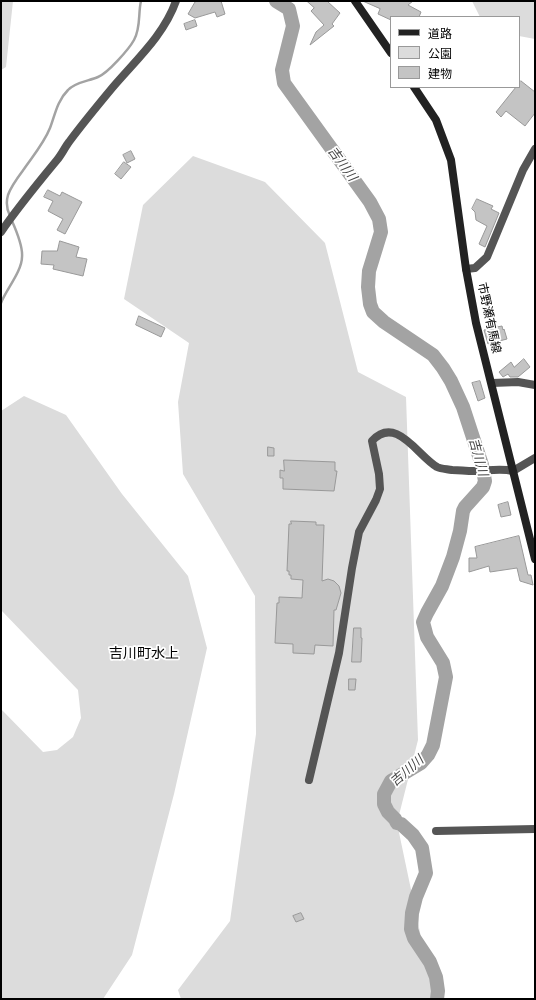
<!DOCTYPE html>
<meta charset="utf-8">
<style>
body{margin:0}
#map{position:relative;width:536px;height:1000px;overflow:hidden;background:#fff;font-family:Raleway,"Noto Sans JP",sans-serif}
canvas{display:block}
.frame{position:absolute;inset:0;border:2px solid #000;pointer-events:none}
.legend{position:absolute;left:390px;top:16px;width:130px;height:72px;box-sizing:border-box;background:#fff;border:1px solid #999;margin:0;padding:5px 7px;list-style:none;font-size:12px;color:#000}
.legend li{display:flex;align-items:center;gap:8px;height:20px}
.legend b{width:20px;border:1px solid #999}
</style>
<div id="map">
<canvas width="536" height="1000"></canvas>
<div class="frame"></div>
<ul class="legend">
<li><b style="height:5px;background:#222"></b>道路</li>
<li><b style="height:11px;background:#dcdcdc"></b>公園</li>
<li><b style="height:11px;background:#c4c4c4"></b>建物</li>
</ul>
</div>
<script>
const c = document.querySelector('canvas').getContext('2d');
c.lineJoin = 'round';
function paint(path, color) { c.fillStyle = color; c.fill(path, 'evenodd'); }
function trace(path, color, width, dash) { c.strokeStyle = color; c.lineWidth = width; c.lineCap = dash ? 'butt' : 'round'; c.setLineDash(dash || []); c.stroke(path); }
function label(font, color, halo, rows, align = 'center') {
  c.font = font + ' Raleway,"Noto Sans JP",sans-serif'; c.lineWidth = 3.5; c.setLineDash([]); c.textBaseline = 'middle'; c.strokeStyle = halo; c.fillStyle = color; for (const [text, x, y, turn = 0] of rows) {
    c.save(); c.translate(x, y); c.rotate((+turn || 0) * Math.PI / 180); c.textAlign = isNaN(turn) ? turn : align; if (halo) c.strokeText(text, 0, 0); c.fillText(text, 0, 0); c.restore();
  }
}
paint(new Path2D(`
 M1,1h12l-7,66 -5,3z
 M472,1h63v38l-16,-3v-19h-39z
 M193,156l72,26 60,61 33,129 48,25 12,343 -21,83 37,176h-253l-3,-9 52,-69 26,-187 -1,-138 -72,-122 -5,-72 11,-59 -65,-44 19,-94z
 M24,396l42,19 56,79 66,82 19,72 -33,146 -42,161 -29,44h-102v-290l42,43 14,-2 16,-13 8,-19 -3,-28 -77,-80v-199z`), '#dcdcdc');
trace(new Path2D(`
 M10,216c-3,-6 -4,-14 -2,-21 3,-9 10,-18 16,-26 9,-13 20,-26 26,-41 5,-13 7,-27 18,-38 7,-8 21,-9 30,-13 10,-4 31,-28 36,-37 7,-12 4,-27 7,-39
 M1,303c5,-13 21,-32 21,-46 1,-10 -6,-27 -10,-36`), '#a3a3a3', 2.5);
trace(new Path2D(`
 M276,1l13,8 4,17 -11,44 2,13 86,119 9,17 2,13 -12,39 -1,16 2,17 3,8 11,10 49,33 10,13 8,13 12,26 19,58 3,16 -2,6 -18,20 -2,4 -3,20 -7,26 -11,29 -15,27 -4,9 4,15 16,26 3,14 -13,68 -5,10 -7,8 -30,18 -7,13v10l4,8 7,7 2,4 4,1 12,11 9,13 4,25 -10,24 -4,16 -1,16 3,9 16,24 6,15 2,14 -1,8`), '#a3a3a3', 14);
const building = new Path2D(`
 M201,1h20l4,13 -8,3 -2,-5 -20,6 -7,-4 7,-12z
 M307,1h20l13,12 -8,11 2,2 -24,19 6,-13 8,-7 -13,-14 3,-3z
 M363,1h50l-5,4 13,7 -2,5h-28v3l-13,-6 2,-5z
 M195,20l2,6 -11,4 -2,-6z
 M521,81l14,11v21l-10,13 -19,-15 -5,6 -5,-5 20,-25h3v-4z
 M131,151l4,8 -8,4 -4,-8z
 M124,162l7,5 -10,12 -6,-5z
 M48,190l12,6 2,-4 20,10 -17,32 -8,-4 6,-11 -15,-8 5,-10 -9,-4z
 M477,199l16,7 -2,3 8,4 -14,34 -6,-3 8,-18 -11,-6 -1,-8 -3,-3z
 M60,241l19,6 -3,10 11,2 -4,17 -30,-7 1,-4 -13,-1 1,-13h15z
 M139,316l26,12 -4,9 -25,-12z
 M496,322l1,5 5,-1 1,4 1,-1 3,10 -19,5 -4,-14 4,-1 -2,-5z
 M524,359l6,8 -12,10h-8l-2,-3 -5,3 -4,-5 12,-10 3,5z
 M480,381l5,17 -7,3 -6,-18z
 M268,447l6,1v8h-6z
 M284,460l51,2v9h2l-3,20 -51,-2v-11h-3v-8l4,1z
 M508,502l3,13 -10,2 -3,-12z
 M291,521l25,1v3h8l-2,56 6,-2 6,2 5,5 2,7 -5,17h-2l-1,36 -18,-1 -1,9 -21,-1v-9l-18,-1 2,-40h2v-6l23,1 1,-18 -12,-1v-4h-2v-4h-2l2,-47h2z
 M519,536l9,39h3l2,10 -13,-4 -3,-13 -27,4 -1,-6 -20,6v-14h8l-2,-11z
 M354,628h7v10h1l-1,24h-9z
 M349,679h7l-1,11h-6z
 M301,913l3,6 -8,3 -3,-6z`);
paint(building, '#c4c4c4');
trace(building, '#999', 1);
trace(new Path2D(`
 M1,232c17,-25 37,-49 56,-72 5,-6 8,-13 12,-18 14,-19 29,-37 44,-55 23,-27 51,-52 63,-86
 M466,269l9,-1 12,-11 36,-87 12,-21
 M492,383l26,-1 17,3
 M309,780l30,-127 13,-85 7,-36 17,-32 4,-11 -1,-15 -7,-33c24,-26 45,14 65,26 4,2 10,2 15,3 7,0 14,1 22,1 13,0 26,-3 39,0
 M436,831l99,-2`), '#555', 8);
trace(new Path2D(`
 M513,471l22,-13`), '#555', 8);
trace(new Path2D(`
 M355,1l36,52
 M414,87l22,33 15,40 15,109 10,54 59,236`), '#222', 8);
label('12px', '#000', '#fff', [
 ["市野瀬有馬線",489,318,78]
]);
label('italic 13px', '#444', '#fff', [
 ["吉川川",342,164,54],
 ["吉川川",478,457,75],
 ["吉川川",407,771,-41]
]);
label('14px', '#000', '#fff', [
 ["吉川町水上",144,654]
]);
</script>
